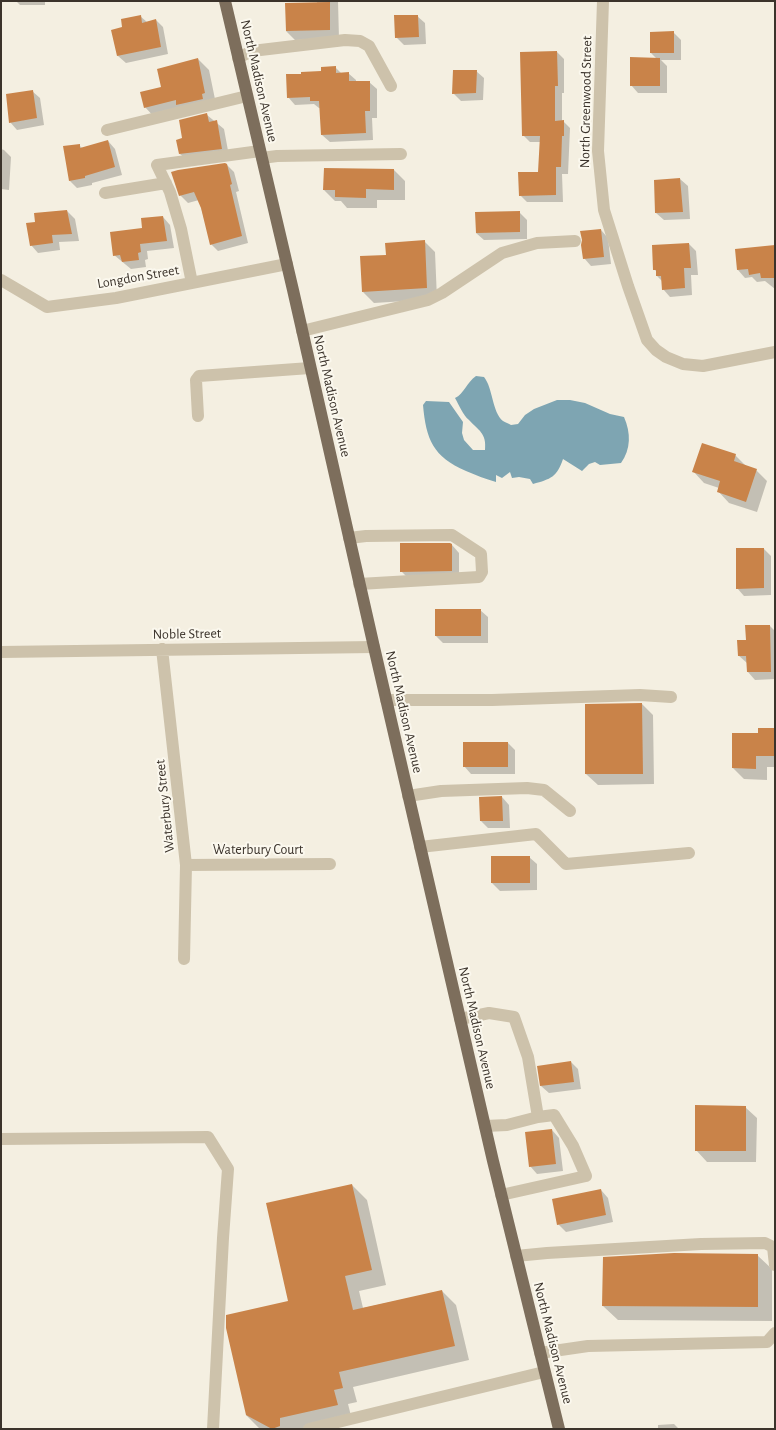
<!DOCTYPE html>
<style>
body{margin:0}
#map{position:relative;width:776px;height:1430px;overflow:hidden;background:#f4efe1;font-family:"Alegreya Sans",sans-serif}
canvas{display:block}
.frame{position:absolute;inset:0;border:2px solid #3b332b;pointer-events:none}
</style>
<div id="map">
<canvas width="776" height="1430"></canvas>
<div class="frame"></div>
</div>
<script>
const c = document.querySelector('canvas').getContext('2d');
c.lineJoin = 'round';
function paint(path, color) { c.fillStyle = color; c.fill(path, 'evenodd'); }
function trace(path, color, width, dash) { c.strokeStyle = color; c.lineWidth = width; c.lineCap = dash ? 'butt' : 'round'; c.setLineDash(dash || []); c.stroke(path); }
function label(font, color, halo, rows, align = 'center') {
  c.font = font + ' "Alegreya Sans",sans-serif'; c.lineWidth = 4; c.setLineDash([]); c.textBaseline = 'middle'; c.strokeStyle = halo; c.fillStyle = color; for (const [text, x, y, turn = 0] of rows) {
    c.save(); c.translate(x, y); c.rotate((+turn || 0) * Math.PI / 180); c.textAlign = isNaN(turn) ? turn : align; if (halo) c.strokeText(text, 0, 0); c.fillText(text, 0, 0); c.restore();
  }
}
paint(new Path2D(`
 M476,376l8,1c9,11 8,35 19,44 2,1 6,3 8,4l7,-1 7,-9 9,-6 23,-9h13l15,3 25,11 14,3c7,16 7,32 -3,46l-21,2 -5,-3 -6,2 -7,7 -19,-12c-6,18 -12,20 -30,25l-3,-5 -11,-2 -7,1 -2,-6 -8,6 -6,-3v7c-11,-3 -20,-7 -30,-11 -33,-14 -40,-32 -43,-66l3,-4 23,1 14,20 -1,11 2,7 9,10h12c2,-17 -7,-20 -16,-30 -6,-5 -10,-15 -14,-22 9,-4 12,-16 21,-22z`), '#7ea5b2');
paint(new Path2D(`
 M16,1h29v4h-25z
 M317,1h21l1,38 -44,1 -9,-9 31,-28z
 M140,16l7,6 9,-2 7,7 5,27 -42,9 -8,-7 5,-28z
 M417,16l8,7 1,21 -22,1 -8,-8z
 M673,32l8,8v20h-20l6,6v27h-29l-7,-8 26,-26 -6,-6z
 M557,52l7,7v34h-2v28h1l7,7 -2,46h-6l1,28h-36l-7,-7 19,-22 2,-31h-11l-7,-7z
 M198,59l11,11 7,34 -60,15 -11,-12 17,-19z
 M335,67l6,6h7l8,7v2h13l8,7v29h-5l1,22 -43,2 -8,-7 -1,-27h-2l-5,-4 -19,1 -7,-8 14,-22 20,-3z
 M476,71l8,7 -1,22 -22,1 -8,-8z
 M32,91l8,7 4,27 -27,5 -7,-8z
 M207,115l17,14 5,27 -41,5 -8,-7 -3,-13 6,-2z
 M108,141l7,8 7,26 -30,8v2l-15,3 -7,-7 9,-36 3,3z
 M1,149l3,1 7,7 -2,33 -8,-1z
 M227,165l7,7 5,19 -3,1 12,51 -30,8 -7,-7 -12,-44 -11,3 -8,-8z
 M394,170l11,11v19h-28v8h-30l-6,-7h-6l-11,-11z
 M680,179l8,7 2,33 -26,1 -8,-7 -1,-32z
 M67,211l8,8 4,22 -20,1 1,8 -22,3 -7,-8 5,-22z
 M519,212l8,8v19l-43,1 -8,-7z
 M163,217l7,8 4,23 -27,3 1,8 -3,1 1,7 -15,2 -17,-14z
 M601,230l7,8 3,26 -20,2 -7,-8z
 M424,241l11,11 2,47 -63,4 -11,-11z
 M689,244l7,7 2,24h-7l1,20 -22,2 -7,-8 -1,-8 -5,-5v-4l-3,-3z
 M775,246v43l-10,-8 -8,1 -5,-5 -7,1 -7,-8 -2,-20z
 M735,455l12,12 9,3 11,11 -10,31 -28,-9 -11,-12 1,-3 -15,-5 -11,-12z
 M452,545l7,8v25l-50,1 -8,-8z
 M764,549l7,7v39l-27,1 -7,-8z
 M480,610l8,7v26h-45l-7,-7z
 M770,626l5,5v48l-20,1 -7,-8 -1,-9 -9,-8 9,-14z
 M642,704l11,11 1,69 -56,1 -12,-11z
 M775,729v38h-8v13l-23,-1 -11,-11 26,-34z
 M508,743l7,7v24h-44l-7,-8z
 M502,797l7,8 1,23h-22l-7,-7z
 M492,857h37l8,7v26l-37,1 -8,-8z
 M571,1062l7,7 3,20 -32,4 -8,-7 -3,-19z
 M745,1107l12,11 -1,44h-49l-11,-12z
 M552,1130l7,8 4,33 -26,3 -7,-8z
 M352,1185l15,15 19,85 -27,6 4,17 79,-17 14,14 13,55 -116,27 4,15 -9,2 4,16 -43,9h-49l-14,-14 43,-113z
 M601,1190l7,8 5,24 -47,10 -8,-8z
 M757,1255l15,14v52l-154,-1 -15,-14z
 M674,1424l5,5h-21v-4z`), '#0003');
paint(new Path2D(`
 M330,2v28l-44,1 -1,-28z
 M141,15l1,8 14,-4 5,28 -44,9 -6,-26 11,-3 -1,-8z
 M394,15h24l1,22 -24,1z
 M674,31v22h-24v-21z
 M557,51l1,35h-3v35l9,-1v16h-2l-1,31h-5v28l-37,1 -1,-24h20l2,-36h-18l-2,-84z
 M630,57l30,1v28h-30z
 M198,58l7,35 -3,1 1,5 -27,6v-5l-32,8 -4,-16 21,-5 -4,-18z
 M336,66v7l13,-1v9h21v30h-5l1,22 -45,2 -2,-34h-9v-4l-23,1 -1,-24h15v-2l20,-1v-4z
 M453,70h24l-1,23 -24,1z
 M33,90l4,28 -28,5 -3,-29z
 M207,113l2,9 8,-2 5,29 -43,5 -3,-14 6,-2 -3,-18z
 M108,140l7,27 -30,9v2l-16,3 -6,-35 17,-2v4z
 M225,163l2,1 5,20 -2,1 12,51 -32,9 -9,-37 -7,-16 -15,4 -8,-24 7,-2z
 M324,168l70,1v21l-28,-1v9l-31,-1v-7h-12z
 M680,178l3,34 -28,1 -1,-33z
 M67,210l5,24 -20,1 1,8 -23,3 -4,-23 9,-1 -1,-9z
 M520,211v21l-44,1 -1,-21z
 M163,216l4,25 -27,3 1,8 -3,1 1,7 -17,2 -2,-7 -7,1 -3,-24 32,-4 -1,-10z
 M601,229l3,28 -21,2 -2,-14 1,-5 -2,-9z
 M425,240l2,48 -65,4 -2,-36 26,-1 -1,-12z
 M689,243l2,25h-7l1,20 -23,2 -1,-14h-5v-6h-3l-1,-25z
 M775,245v33h-14l-1,-5 -11,2 -1,-6 -11,1 -2,-21z
 M702,443l34,11 -2,7 23,8 -11,33 -29,-10 3,-11 -28,-9z
 M400,543h50l2,1v27l-52,1z
 M736,548h28v40l-28,1z
 M435,609h46v27h-46z
 M745,625h25l1,47h-24l-1,-16h-8l-1,-16h9z
 M642,703l1,71h-58v-70z
 M758,728h17v28h-19v13l-24,-1v-35h26z
 M463,742h45v25h-45z
 M502,796l1,25h-23l-1,-24z
 M491,856h39v27h-39z
 M571,1061l3,21 -34,4 -3,-20z
 M695,1105l51,1v45h-51z
 M552,1129l4,35 -27,3 -4,-35z
 M352,1184l20,86 -27,6 8,34 89,-20 13,56 -116,26 4,16 -9,2 4,15 -58,13v8l-8,3 -26,-14 -20,-87v-13l62,-14 -22,-98z
 M601,1189l5,26 -49,10 -5,-26z
 M674,1253l84,1v53l-156,-1 1,-49z`), '#c98349');
trace(new Path2D(`
 M603,1l-5,150 6,59 24,76 19,54 9,10 10,7 17,7 20,2 72,-14
 M238,58l14,-7 93,-11 15,1 9,5 22,40
 M107,130l140,-34
 M262,158l15,-2 124,-2
 M105,193l61,-10
 M1,280l46,27 69,-9 171,-34
 M192,283l-11,-54 -11,-37 -13,-27 103,-14
 M302,331l126,-31 14,-7 60,-40 35,-10 38,-2
 M198,416l-2,-36 3,-4 111,-8
 M349,538l17,-2 86,-1 29,19 1,18 -3,5 -120,7
 M162,649l24,216 -2,94
 M1,652l373,-5
 M386,700h106l148,-5 31,2
 M408,796l33,-5 86,-3 17,2 26,21
 M420,847l116,-13 30,30 123,-11
 M186,865l144,-1
 M460,1019l29,-6 25,4 14,40 10,60
 M485,1126l22,-1 31,-8 16,-2 19,31 13,30 -85,19
 M1,1139l207,-2 20,32 -5,69 -10,191
 M516,1256l31,-3 154,-9 64,-1 8,4 2,18
 M540,1353l48,-7 179,-4 8,-9
 M309,1429l235,-57`), '#cdc2ab', 12);
trace(new Path2D(`
 M225,1l68,289 81,357 119,514 66,268`), '#7d6e5c', 12);
label('14px', '#3b332b', '#fbf8ee', [
 ["North Madison Avenue",259,81,77],
 ["North Greenwood Street",586,102,-89],
 ["Longdon Street",138,277,-10],
 ["North Madison Avenue",332,396,77],
 ["Noble Street",187,634,-1],
 ["North Madison Avenue",404,712,77],
 ["Waterbury Street",165,806,-96],
 ["Waterbury Court",258,850],
 ["North Madison Avenue",477,1028,77],
 ["North Madison Avenue",553,1343,76]
]);
</script>
